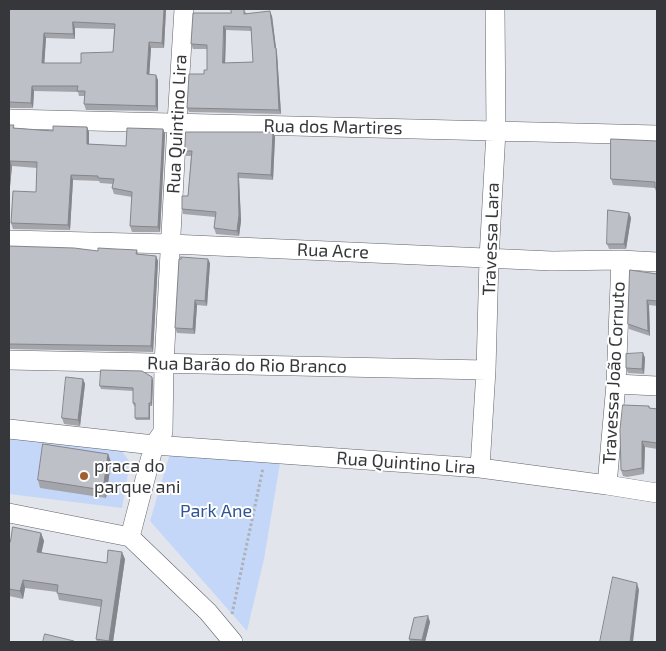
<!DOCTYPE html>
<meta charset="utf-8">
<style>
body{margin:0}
#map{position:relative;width:666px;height:651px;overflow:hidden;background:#e2e6ec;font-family:"Exo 2",sans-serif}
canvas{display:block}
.frame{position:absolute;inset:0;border:10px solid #36373a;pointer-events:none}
</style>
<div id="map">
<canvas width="666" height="651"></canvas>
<div class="frame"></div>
</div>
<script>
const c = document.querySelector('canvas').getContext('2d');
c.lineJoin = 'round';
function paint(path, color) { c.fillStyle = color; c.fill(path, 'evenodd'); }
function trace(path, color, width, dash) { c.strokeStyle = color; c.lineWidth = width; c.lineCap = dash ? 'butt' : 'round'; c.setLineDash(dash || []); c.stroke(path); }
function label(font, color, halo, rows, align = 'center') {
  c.font = font + ' "Exo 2",sans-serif'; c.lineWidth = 4; c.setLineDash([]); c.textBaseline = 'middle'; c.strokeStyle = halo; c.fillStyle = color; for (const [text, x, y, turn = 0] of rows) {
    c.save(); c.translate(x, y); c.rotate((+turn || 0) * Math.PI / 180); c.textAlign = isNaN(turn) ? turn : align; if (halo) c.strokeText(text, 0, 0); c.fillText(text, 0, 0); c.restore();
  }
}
paint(new Path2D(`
 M9,438l112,12 9,12 -8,46 -113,-14z
 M171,450l109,13 -16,96 -17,72 -97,-110z`), '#c4d7f8');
const minor = new Path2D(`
 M9,119l648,16
 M9,240l162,4 381,17 69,-1 36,2
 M9,360l477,10
 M616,384l41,2
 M9,429l145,16 326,23 127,17 50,8
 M480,468l6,-98 3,-112 7,-127 -1,-122
 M607,485l9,-101 5,-124
 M9,513l121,24 78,75 25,30
 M130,537l24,-92 9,-13 1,-68 13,-241 7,-114`);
trace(minor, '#5f6268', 20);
trace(new Path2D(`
 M232,614l31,-146`), '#adb0b5', 3, [2.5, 2.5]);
trace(minor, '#fff', 19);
paint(new Path2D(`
 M9,9h157l-2,39h-13l-2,26 9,6v31l-72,-1 -2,-6v-8h-5l-1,-4 -44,-1 -1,17h-24zM75,28l39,1 -1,23 -32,11h-37l2,-25 29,1z
 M244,9l2,4 26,3 4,32 1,5 4,61 -92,-2 -2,-4 17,-34 3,-4v-21h-14l-2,-5 40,-31zM226,30l25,1 2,31 -28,1z
 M9,125l6,3 38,3 34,-4 2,5v12l37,2 37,-17 2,5 -5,98h-28l-2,-6 2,-29 -18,-3 -2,-6 1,-4 -13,-1 -1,-2 -26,-1 -3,50 -57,-1 -2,-6 25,-31 1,-24 -25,-2 -3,31z
 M273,132l2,5 -2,43 -34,-2 2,43 -2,15 -23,-2 -2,-6 1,-11 -32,-3 -1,-5 6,-13 3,-40h-5l-1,-5z
 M657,141v54l-2,-7 -42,-3 -2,-6z
 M629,213l2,5 -5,31h-17l-2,-5z
 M9,246l89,5 39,-1 1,4 18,2 2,5 -5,91 -144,-3z
 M210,263l-3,43 -10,-1 -2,29 -18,-1 -2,-5z
 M657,274v32l-8,-1 1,31 -21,-7 -1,-5z
 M643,353l2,5 -1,16 -16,-1 -2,-5z
 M83,379l2,5 -5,42 -16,-2 -2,-6z
 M153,380l-1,26h-2v14h-14l-1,-2v-12h-1l-1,-3v-12l-32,-2 -1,-3z
 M649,406l1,2 7,1v40l-12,-2 -1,27 -17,3 -4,-1 -2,-6z
 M108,454l3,8 -5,36 -66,-10 -2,-8z
 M41,533l3,8 -3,12 66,10 18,-4 -12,83h-16l-1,-3 5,-32 -42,-7 -2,-8 -32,-4 -2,11 -14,-3v-54z
 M428,616l2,6 -5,20h-15l-1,-3z`), '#a3a5ab');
paint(new Path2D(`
 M164,9h2l-2,39 -2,-5z
 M270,11l2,5 4,32 1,5 4,61 -2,-4 -4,-62z
 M73,22l2,6v11l-2,-5z
 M224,26l2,4 -1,37 -2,-4z
 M44,33l2,5 -2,31 -2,-6z
 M149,42l2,6 -2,32 -2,-6z
 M156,75l2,5v31l-2,-5z
 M32,86l2,5 -1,17 -2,-5z
 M87,127l2,5v18l-2,-6z
 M163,129l2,5 -5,98 -2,-5z
 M273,132l2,5 -2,43 -2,-5z
 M10,161l2,5 -3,31v-24z
 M238,173l1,5 2,43 -2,15 -2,-5z
 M71,175l2,5 -3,50 -2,-5z
 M629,213l2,5 -5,31 -2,-5z
 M156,256l2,5 -5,91 -2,-6z
 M208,259l2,4 -3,43 -2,-5z
 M195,300l2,5 -2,29 -2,-5z
 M647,300l2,5 1,31 -2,-5z
 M643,353l2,5 -1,16 -2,-5z
 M152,377l1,3 -1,26 -1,-3z
 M83,379l2,5 -5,42 -2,-6z
 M149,403l1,3v14l-1,-2z
 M642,441l3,6 -1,27 -2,-6z
 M108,454l3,8 -5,36 -3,-8z
 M41,533l3,8 -4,19 -3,-8z
 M122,552l3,7 -12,83h-3l-1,-1z
 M23,580l2,8 -2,11 -3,-8z
 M637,583l2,7 -6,52h-3z
 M428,616l2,6 -5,20h-2l-1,-2z`), '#84868b');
const building = new Path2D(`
 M9,9h155l-2,34 -13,-1 -2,32 9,1v31l-72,-2 1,-13h-8l1,-5h-46l-1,17 -22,-1zM73,22l42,2 -2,28 -32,1v10h-39l2,-30 29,1z
 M231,9h13v5l26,-3 5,37h1l3,62 -92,-2 2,-34h15v-4h3v-25l-16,-1 2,-31h38zM224,26l27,1 2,35 -30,1z
 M9,125h5l-1,3 40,3v-5l34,1v17l39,2 1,-18 36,1 -5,98 -28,-1 2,-34 -20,-4 2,-9 -16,-1v-2l-27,-1 -3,50 -57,-2 2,-32 23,1 1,-30 -27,-1 -1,12z
 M186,132h87l-2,43 -33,-2 1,42 -2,16 -23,-3 2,-16 -34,-3v-13h6l4,-45h-7z
 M611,139l46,2v47h-2v-6l-44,-3z
 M608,210l21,3 -5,31h-17z
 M9,246l65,2 24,3v-3l18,1 21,1 -1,4 20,2 -5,90 -142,-2z
 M181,257l27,2 -3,42 -10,-1 -2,29 -18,-1 4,-69h2z
 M630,270l27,4v27l-10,-1 1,31 -20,-7z
 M643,353l-1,16 -16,-1v-14z
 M101,370l41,1 10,6 -1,26h-2v15h-14v-15h-2v-15l-33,-2z
 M66,377l17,2 -5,41 -16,-2z
 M623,405l26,1v2l8,1v34l-15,-2v27l-17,3 -4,-1 -1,-40z
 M43,444l65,10 -5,36 -65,-10z
 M13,527l28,6 -4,19 70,11 1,-13 14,2 -13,89 -13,-2 6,-39 -45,-7 1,-8 -35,-5 -3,11 -11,-2v-47h1z
 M613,577l24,6 -7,59h-30z
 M428,616l-6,24 -13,-1 5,-21z
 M45,634l29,7v1h-31z`);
paint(building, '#bdc0c7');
trace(building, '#84868b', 1);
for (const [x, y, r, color] of [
 [84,476,5,"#a25d30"]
]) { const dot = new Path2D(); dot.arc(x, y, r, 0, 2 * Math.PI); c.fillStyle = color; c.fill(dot); trace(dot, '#fff', 2); }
label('18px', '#36373a', '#fff', [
 ["Rua Quintino Lira",177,124,-87],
 ["Rua dos Martires",333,127,1],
 ["Travessa Lara",491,239,-88],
 ["Rua Acre",333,251,2],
 ["Rua Barão do Rio Branco",247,365,1],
 ["Travessa João Cornuto",614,373,-87],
 ["Rua Quintino Lira",406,463,4]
]);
label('18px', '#36373a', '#fff', [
 ["praca do",94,466],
 ["parque ani",94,487]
], 'left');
label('18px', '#325494', '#fff', [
 ["Park Ane",216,511]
]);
</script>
